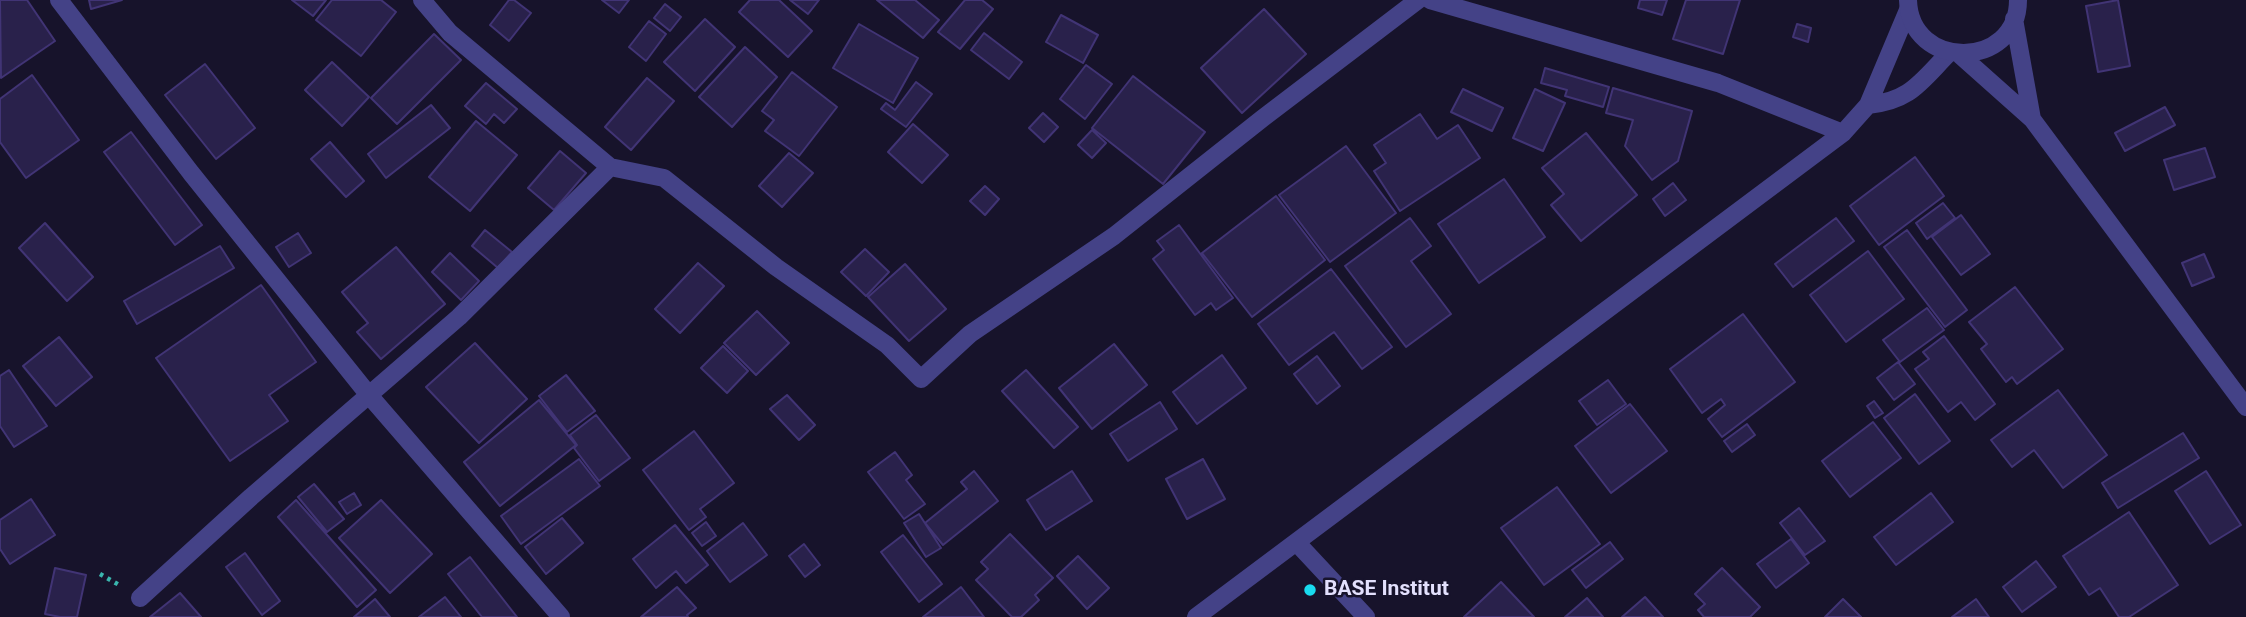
<!DOCTYPE html>
<style>
body{margin:0}
canvas{display:block;background:#17132b}
</style>
<canvas width="2246" height="617"></canvas>
<script>
const c = document.querySelector('canvas').getContext('2d');
c.lineJoin = 'round';
function paint(path, color) { c.fillStyle = color; c.fill(path, 'evenodd'); }
function trace(path, color, width, dash) { c.strokeStyle = color; c.lineWidth = width; c.lineCap = dash ? 'butt' : 'round'; c.setLineDash(dash || []); c.stroke(path); }
function label(font, color, halo, rows, align = 'center') {
  c.font = font + ' Roboto,sans-serif'; c.lineWidth = 5; c.setLineDash([]); c.textBaseline = 'middle'; c.strokeStyle = halo; c.fillStyle = color; for (const [text, x, y, turn = 0] of rows) {
    c.save(); c.translate(x, y); c.rotate((+turn || 0) * Math.PI / 180); c.textAlign = isNaN(turn) ? turn : align; if (halo) c.strokeText(text, 0, 0); c.fillText(text, 0, 0); c.restore();
  }
}
const building = new Path2D(`
 M0,0h27l28,41 -54,37z
 M89,0h33l-31,9z
 M292,0h34l-13,16z
 M332,0h49l15,12 -35,44 -45,-36z
 M509,0h5l17,13 -22,28 -19,-16z
 M602,0h27l-10,13z
 M750,0h29l33,31 -24,26 -49,-45z
 M790,0h29l-11,14z
 M877,0h38l24,20 -16,18z
 M965,0h17l11,9 -33,40 -22,-17z
 M1640,0h27l-5,15 -24,-7z
 M1686,0h54l-17,54 -50,-15z
 M2118,0l12,66 -32,6 -12,-66z
 M665,4l16,13 -11,14 -16,-13z
 M1264,9l42,45 -64,59 -41,-45z
 M1061,15l37,20 -15,28 -37,-21z
 M705,19l30,28 -40,44 -31,-29z
 M649,21l17,13 -20,27 -17,-14z
 M859,24l59,34 -25,45 -60,-35z
 M1797,24l14,4 -3,14 -15,-5z
 M984,33l38,29 -13,17 -38,-29z
 M434,34l27,26 -64,64 -26,-26z
 M745,47l32,30 -45,50 -33,-30z
 M332,62l37,35 -27,29 -37,-36z
 M205,64l50,64 -39,31 -51,-64z
 M1086,65l26,19 -27,35 -25,-20z
 M1545,68l64,19 -6,20 -38,-11 2,-6 -26,-7z
 M792,72l45,35 -38,49 -34,-25 9,-11 -12,-9z
 M32,75l47,65 -53,38 -26,-36v-43z
 M1133,76l72,56 -42,52 -71,-56z
 M647,78l27,23 -43,49 -26,-23z
 M916,82l16,12 -26,33 -25,-18 5,-6 9,7z
 M486,83l31,26 -13,14 -10,-9 -8,10 -21,-18z
 M1613,88l79,23 -14,50 -26,19 -27,-34 8,-26 -27,-7z
 M1463,89l40,19 -11,23 -41,-19z
 M1535,89l30,14 -22,48 -30,-13z
 M431,105l19,23 -64,50 -18,-24z
 M2165,107l10,18 -50,26 -10,-18z
 M1043,113l15,14 -14,15 -15,-14z
 M1420,114l17,25 21,-14 22,33 -80,53 -26,-40 12,-8 -12,-18z
 M476,121l41,34 -47,56 -41,-34z
 M913,124l35,31 -26,28 -34,-31z
 M1092,130l14,13 -14,15 -14,-13z
 M131,132l71,93 -27,20 -71,-93z
 M1586,133l51,62 -56,46 -30,-36 13,-11 -22,-26z
 M330,142l34,39 -18,16 -35,-38z
 M1346,146l50,67 -66,49 -51,-67z
 M2205,148l10,29 -41,13 -10,-30z
 M560,151l26,22 -32,37 -26,-22z
 M789,153l24,20 -31,34 -23,-21z
 M1915,157l29,39 -65,49 -29,-39z
 M1504,179l41,58 -66,46 -41,-59z
 M1673,183l13,17 -21,16 -12,-17z
 M985,186l14,13 -14,16 -15,-14z
 M1276,196l49,64 -73,57 -50,-64z
 M1943,203l12,15 -28,21 -11,-16z
 M1961,215l29,39 -29,21 -29,-38z
 M1410,218l21,28 -20,15 40,53 -45,33 -61,-81z
 M1836,218l18,23 -61,46 -18,-23z
 M45,223l48,54 -26,24 -48,-53z
 M1179,225l54,73 -17,12 -5,-7 -16,12 -42,-56 11,-9 -7,-9z
 M485,230l27,22 -14,16 -26,-22z
 M1907,230l60,80 -22,17 -61,-80z
 M298,233l13,20 -22,14 -13,-20z
 M220,246l14,22 -97,56 -13,-23z
 M396,247l49,57 -64,55 -24,-27 11,-9 -26,-31z
 M865,249l24,23 -23,24 -25,-24z
 M1868,251l36,48 -58,43 -36,-47z
 M450,253l29,28 -18,19 -29,-28z
 M2204,254l10,23 -22,9 -10,-23z
 M698,263l26,23 -44,47 -25,-24z
 M905,264l41,45 -37,32 -41,-44z
 M1331,269l61,78 -30,22 -28,-37 -45,33 -31,-41z
 M261,285l55,77 -47,33 19,26 -58,40 -74,-103z
 M2015,287l48,62 -46,35 -5,-7 -6,5 -25,-33 6,-5 -18,-22z
 M1927,308l17,22 -44,32 -17,-22z
 M757,311l32,32 -33,32 -32,-32z
 M1743,314l52,68 -73,55 -14,-18 17,-14 -4,-6 -19,14 -32,-44z
 M1944,336l51,68 -20,16 -14,-18 -13,10 -33,-43 14,-10 -6,-7z
 M59,337l33,40 -36,29 -33,-40z
 M475,343l52,56 -48,44 -53,-56z
 M1114,344l33,41 -55,44 -33,-41z
 M723,346l25,25 -21,22 -26,-25z
 M1222,355l24,33 -49,36 -24,-32z
 M1317,356l23,30 -23,18 -23,-30z
 M1898,362l17,22 -21,16 -17,-22z
 M9,370l38,56 -33,21 -14,-21v-50z
 M1026,370l52,57 -24,21 -52,-57z
 M566,375l29,36 -28,21 -28,-36z
 M1608,380l18,24 -29,21 -18,-24z
 M2058,390l49,65 -44,33 -29,-38 -22,17 -21,-27z
 M1915,394l35,47 -31,23 -35,-46z
 M787,395l28,30 -16,15 -29,-31z
 M539,400l37,45 -76,61 -36,-44z
 M1874,401l9,12 -8,5 -8,-12z
 M1160,402l17,27 -49,32 -18,-27z
 M1630,404l37,47 -56,42 -36,-47z
 M596,415l34,43 -31,23 -25,-33 3,-3 -7,-10z
 M1873,422l28,36 -51,39 -28,-36z
 M1747,424l8,11 -23,17 -8,-11z
 M694,431l40,52 -34,26 6,8 -17,13 -46,-60z
 M2183,433l16,25 -81,50 -16,-25z
 M895,452l17,23 -6,5 19,24 -21,15 -36,-47z
 M579,459l21,27 -79,58 -20,-28z
 M1203,459l22,40 -38,20 -21,-40z
 M974,471l24,30 -55,44 -18,-22 42,-34 -6,-7z
 M1072,471l20,30 -46,29 -19,-30z
 M2206,471l35,54 -31,19 -35,-53z
 M314,484l30,35 -17,13 -29,-35z
 M1557,487l43,57 -56,41 -43,-57z
 M354,493l7,12 -14,9 -8,-12z
 M1931,493l22,29 -57,43 -22,-28z
 M31,499l24,36 -45,29 -10,-15v-29z
 M296,500l80,90 -19,17 -79,-90z
 M381,500l51,54 -42,39 -51,-55z
 M1799,508l26,33 -20,14 -25,-32z
 M2129,512l49,73 -49,32h-10l-19,-29 -11,7 -26,-39z
 M919,514l22,34 -15,9 -22,-34z
 M562,518l21,25 -37,31 -21,-27z
 M706,522l10,14 -14,10 -10,-13z
 M743,523l24,32 -37,27 -23,-31z
 M675,525l33,40 -22,18 -10,-12 -20,17 -23,-29z
 M1010,534l43,44 -18,17 4,5 -18,17h-9l-36,-37 12,-11 -7,-7z
 M903,535l39,49 -23,18 -38,-50z
 M1791,539l18,24 -33,25 -19,-24z
 M1610,542l13,17 -37,29 -14,-18z
 M804,544l16,21 -15,12 -16,-21z
 M245,553l35,48 -18,14 -36,-48z
 M1078,556l31,32 -22,21 -30,-33z
 M470,557l47,60h-35l-34,-43z
 M2036,561l20,26 -34,25 -19,-25z
 M55,568l31,7 -9,42h-17l-15,-3z
 M1722,568l38,39 -10,10h-46l-6,-7 7,-6 -10,-10z
 M1501,582l33,35h-70z
 M677,587l19,21 -9,7 1,2h-47z
 M961,587l23,30h-61z
 M180,593l21,24h-51z
 M445,597l16,20h-42z
 M1645,597l18,20h-41z
 M1587,598l16,19h-38z
 M375,599l15,18h-36z
 M1843,599l18,18h-36z
 M1976,599l13,18h-37z`);
paint(building, '#29214b');
trace(building, '#413475', 2);
trace(new Path2D(`
 M100,574l21,12`), '#3ab6ae', 4.5, [3.5, 5]);
trace(new Path2D(`
 M59,0l132,173 177,221 193,223
 M422,0l28,33 160,134 54,11 112,89 111,78 34,34 49,-45 144,-98 149,-118 155,-118
 M1430,0l288,83 125,50
 M1868,105c43,-4 53,-24 82,-53
 M1297,543l69,74
 M140,598l111,-101 208,-180 151,-150
 M1196,617l647,-484 25,-28 40,-95`), '#444287', 18);
trace(new Path2D(`
 M1908,0c2,71 110,70 110,0
 M2014,19l18,100
 M1959,54l73,65 214,288`), '#444287', 18);
for (const [x, y, r, color] of [
 [1310,590,7,"#19dbef"]
]) { const dot = new Path2D(); dot.arc(x, y, r, 0, 2 * Math.PI); c.fillStyle = color; c.fill(dot); trace(dot, '#17132b', 2.5); }
label('bold 21px', '#e3e0fd', '#17132b', [
 ["BASE Institut",1324,590]
], 'left');
</script>
